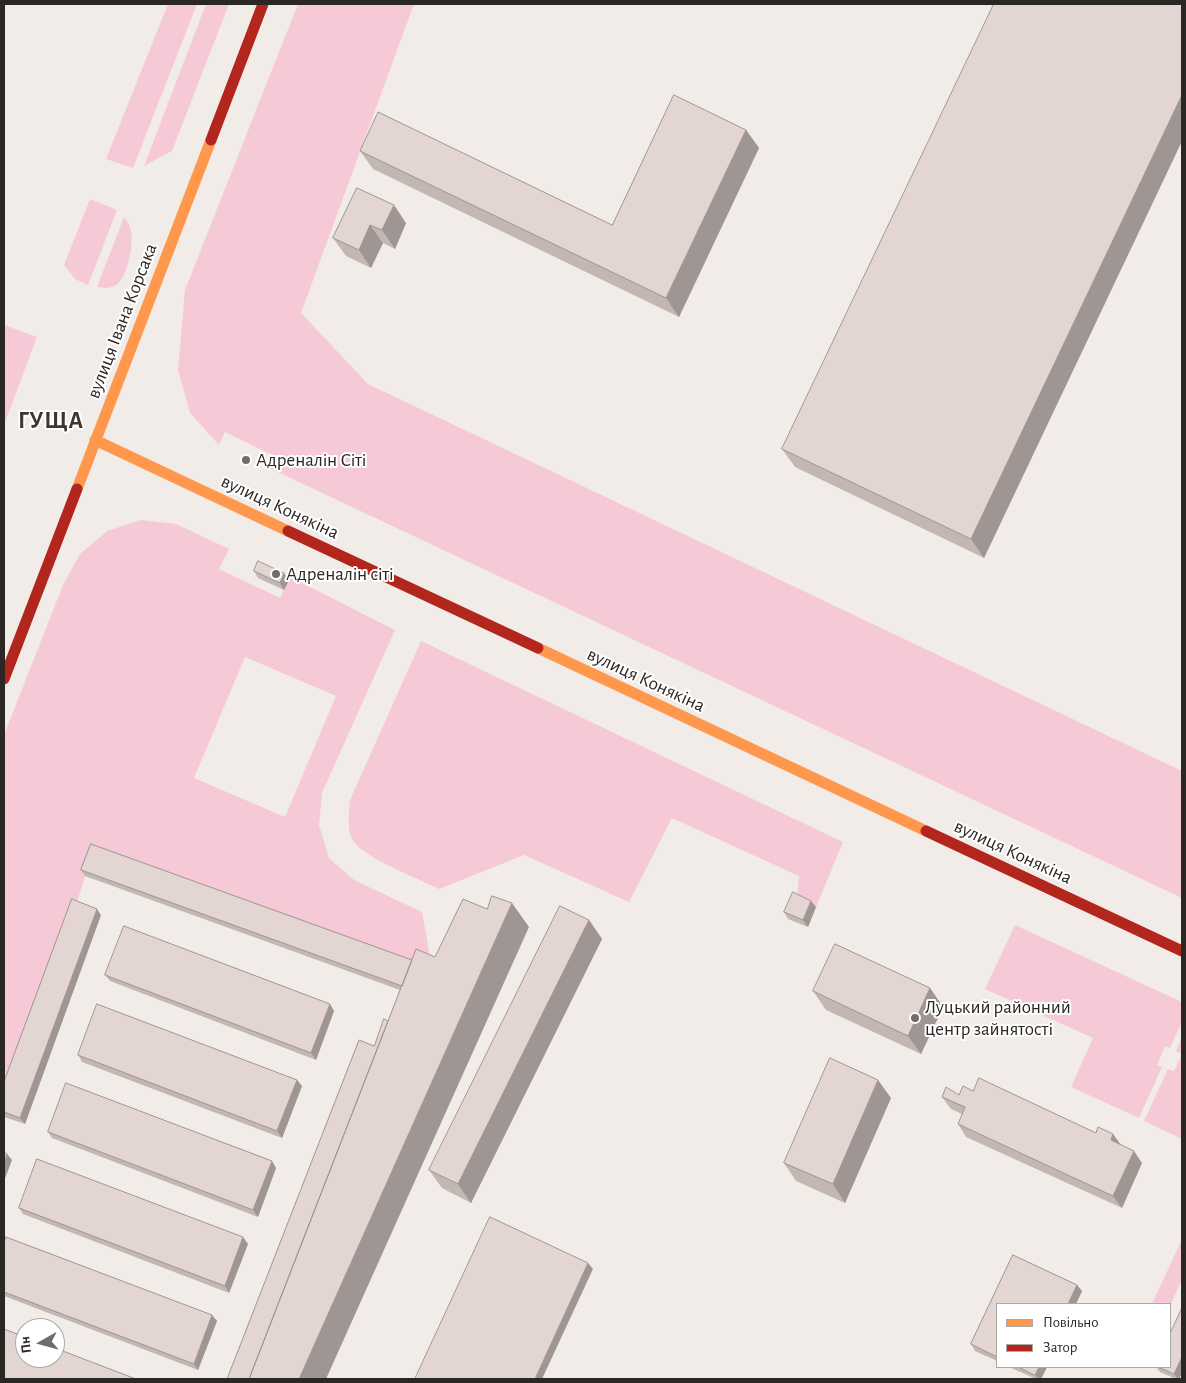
<!DOCTYPE html>
<meta charset="utf-8">
<style>
body{margin:0}
#map{position:relative;width:1186px;height:1383px;overflow:hidden;background:#f2ece8;font-family:"Alegreya Sans",sans-serif}
canvas{display:block}
.frame{position:absolute;inset:0;border:5px solid #2b2724;pointer-events:none}
.legend{position:absolute;left:996px;top:1303px;width:175px;height:65px;box-sizing:border-box;background:#fff;border:1px solid #aaa9a7;margin:0;padding:6px 9px;list-style:none;font-size:15px;color:#2b2724}
.legend li{display:flex;align-items:center;gap:10px;height:25px}
.legend b{width:25px;border:1px solid #aaa9a7}
.north{position:absolute;left:15px;top:1318px;width:50px;height:50px;box-sizing:border-box;background:#fff;border:1px solid #aaa9a7;border-radius:50%;rotate:263deg;font-size:14px;font-weight:700;line-height:20px;text-align:center;color:#2b2724}
.north::after{content:'';display:block;margin:auto;width:18px;height:22px;background:#716c69;clip-path:polygon(50% 0,100% 100%,50% 72%,0 100%)}
</style>
<div id="map">
<canvas width="1186" height="1383"></canvas>
<div class="frame"></div>
<ul class="legend">
<li><b style="height:6px;background:#ff974d"></b>Повільно</li>
<li><b style="height:6px;background:#b3261e"></b>Затор</li>
</ul>
<div class="north">Пн</div>
</div>
<script>
const c = document.querySelector('canvas').getContext('2d');
c.lineJoin = 'round';
function paint(path, color) { c.fillStyle = color; c.fill(path, 'evenodd'); }
function trace(path, color, width, dash) { c.strokeStyle = color; c.lineWidth = width; c.lineCap = dash ? 'butt' : 'round'; c.setLineDash(dash || []); c.stroke(path); }
function label(font, color, halo, rows, align = 'center') {
  c.font = font + ' "Alegreya Sans",sans-serif'; c.lineWidth = 4; c.setLineDash([]); c.textBaseline = 'middle'; c.strokeStyle = halo; c.fillStyle = color; for (const [text, x, y, turn = 0] of rows) {
    c.save(); c.translate(x, y); c.rotate((+turn || 0) * Math.PI / 180); c.textAlign = isNaN(turn) ? turn : align; if (halo) c.strokeText(text, 0, 0); c.fillText(text, 0, 0); c.restore();
  }
}
paint(new Path2D(`
 M168,4h29l-64,164 -27,-9z
 M206,4h23l-57,147 -28,15z
 M298,4h116l-113,309 67,71 814,387v127l-915,-431 5,-12 -47,-23 -6,13 -29,-32 -12,-43 7,-80z
 M90,199l27,11 -29,75 -13,-6 -11,-14z
 M124,217c2,3 5,7 6,10 5,13 -2,51 -14,58 -6,4 -13,3 -19,2z
 M4,325l33,12 -33,88z
 M141,520l35,4 53,25 -10,20 61,29 10,-21 105,53 -73,163 -3,32 10,33 25,22 68,32 11,61 -348,-97 -9,30 -72,194v-365l59,-150 17,-31 27,-23zM245,657l91,39 -51,121 -91,-39z
 M421,641l422,201 -27,65 -19,-8 2,-23 -127,-58 -43,84 -105,-47 -85,34c-20,-10 -72,-30 -85,-47 -8,-11 -5,-29 -4,-42z
 M1015,925l167,77v20l-12,26 -5,-2 -8,19 5,2 -23,51 -68,-31 22,-49 -108,-49z
 M1182,1037v102l-38,-18 24,-52 6,2 8,-17 -6,-3z
 M1182,1239v40l-12,27v-2h-18z`), '#f6c9d6');
trace(new Path2D(`
 M95,440l193,91
 M77,489l134,-349
 M538,648l388,183`), '#ff974d', 11);
trace(new Path2D(`
 M211,140l52,-136
 M288,531l250,117
 M4,679l73,-190
 M926,831l256,120`), '#b3261e', 11);
paint(new Path2D(`
 M1182,4v137l-198,417 -189,-91 -13,-18z
 M746,130l13,18 -80,169 -306,-148 -13,-18 252,74z
 M357,188l49,35 -11,26 -12,-6 -12,25 -25,-12 -13,-18z
 M254,571l35,9 -5,10 -26,-12z
 M81,870l331,90 23,-3 94,-30 -155,119 14,-25 12,-31 -315,-114z
 M816,907l-8,20 -20,-8 -4,-7z
 M101,915l-76,209 -21,-7v-35z
 M589,920l13,19 -131,264 -29,-15 -13,-18z
 M105,975l225,29 4,7 -18,49 -206,-79z
 M930,988l13,19 -22,47 -95,-44 -13,-19z
 M78,1055l219,25 5,6 -20,52 -200,-76z
 M973,1091l123,42 17,1 8,11 21,18 -20,45 -156,-71 -8,-13 4,-10 -11,-5 -9,-12 17,-2z
 M891,1098l-46,105 -49,-22 -12,-18z
 M48,1132l228,36 -18,49 -206,-79z
 M19,1208l229,36 -19,49 -206,-79z
 M4,1244l208,71 5,6 -19,49 -194,-74z
 M1013,1255l64,30 5,6 -6,13h-79v57l-22,-10 -4,-7z
 M1182,1308v65l-3,6h-3l-16,-7 -4,-5h14z
 M1009,1367h38l-6,12h-5z`), '#c3b7b4');
paint(new Path2D(`
 M1182,95v46l-198,417 -13,-19z
 M746,130l13,18 -80,169 -13,-19z
 M394,205l12,18 -11,26 -13,-19z
 M370,225l13,18 -12,25 -12,-18z
 M284,573l5,7 -5,10 -4,-7z
 M811,901l5,6 -8,20 -5,-7z
 M512,903l17,24 -203,452h-27z
 M97,909l4,6 -76,209 -5,-6z
 M589,920l13,19 -131,264 -13,-19z
 M930,988l13,19 -22,47 -13,-18z
 M330,1004l4,7 -18,49 -5,-7z
 M297,1080l5,6 -20,52 -5,-7z
 M878,1080l13,18 -46,105 -12,-19z
 M1113,1134l9,13 -11,-7z
 M1134,1151l8,12 -20,45 -9,-12z
 M7,1154l5,6 -8,21v-18z
 M272,1161l4,7 -18,49 -5,-7z
 M243,1237l5,7 -19,49 -4,-7z
 M588,1263l5,6 -51,110h-7z
 M1077,1285l5,6 -6,13h-8z
 M212,1315l5,6 -19,49 -4,-6z
 M1182,1357v16l-3,6h-1l-4,-5z
 M1039,1367h8l-6,12h-2l-4,-4z`), '#9f9592');
const building = new Path2D(`
 M994,4h188v91l-211,444 -189,-90z
 M674,95l72,35 -80,168 -306,-147 18,-39 234,113z
 M357,188l37,17 -12,25 -12,-5 -11,25 -26,-12z
 M258,561l26,12 -4,10 -26,-12z
 M91,844l321,116 -10,26 -321,-116z
 M793,892l18,9 -8,19 -19,-8z
 M492,896l20,7 -213,476h-50l167,-430 19,8 28,-58 24,10z
 M72,899l25,10 -77,209 -16,-6v-30z
 M560,906l29,14 -131,264 -29,-14z
 M124,926l206,78 -19,49 -206,-78z
 M835,944l95,44 -22,48 -95,-45z
 M97,1004l200,76 -20,51 -199,-76z
 M384,1019l4,2 -139,358h-22l132,-339 15,6z
 M830,1058l48,22 -45,104 -49,-21z
 M979,1078l117,55 2,-6 15,7 -2,6 23,11 -21,45 -155,-72 7,-17 -23,-10 4,-10 13,8 4,-9 10,5z
 M66,1083l206,78 -19,49 -205,-78z
 M4,1152l3,2 -3,9z
 M37,1159l206,78 -18,49 -206,-78z
 M490,1217l98,46 -53,116h-120z
 M6,1237l206,78 -18,49 -190,-72v-48z
 M1013,1255l64,30 -9,19h-71v53l-26,-13z
 M1182,1308v49l-8,17 -16,-7h12v-33z
 M4,1329l21,8v21h30v-10l81,31h-132z
 M1019,1367h20l-4,8z`);
paint(building, '#e3d5d1');
trace(building, '#9f9592', 1);
for (const [x, y, r, color] of [
 [246,460,5,"#716c69"],
 [276,574,5,"#716c69"],
 [915,1018,5,"#716c69"]
]) { const dot = new Path2D(); dot.arc(x, y, r, 0, 2 * Math.PI); c.fillStyle = color; c.fill(dot); trace(dot, '#fff', 2); }
label('19px', '#2b2724', '#fff', [
 ["вулиця Івана Корсака",122,321,-69],
 ["вулиця Конякіна",280,507,25],
 ["вулиця Конякіна",646,680,25],
 ["вулиця Конякіна",1013,852,25]
]);
label('19px', '#2b2724', '#fff', [
 ["Адреналін Сіті",256,460],
 ["Адреналін сіті",286,574],
 ["Луцький районний",925,1007],
 ["центр зайнятості",925,1029]
], 'left');
c.letterSpacing = '1px';
label('bold 24px', '#3f3630', '#fff', [
 ["ГУЩА",51,421]
]);
c.letterSpacing = '0px';
</script>
